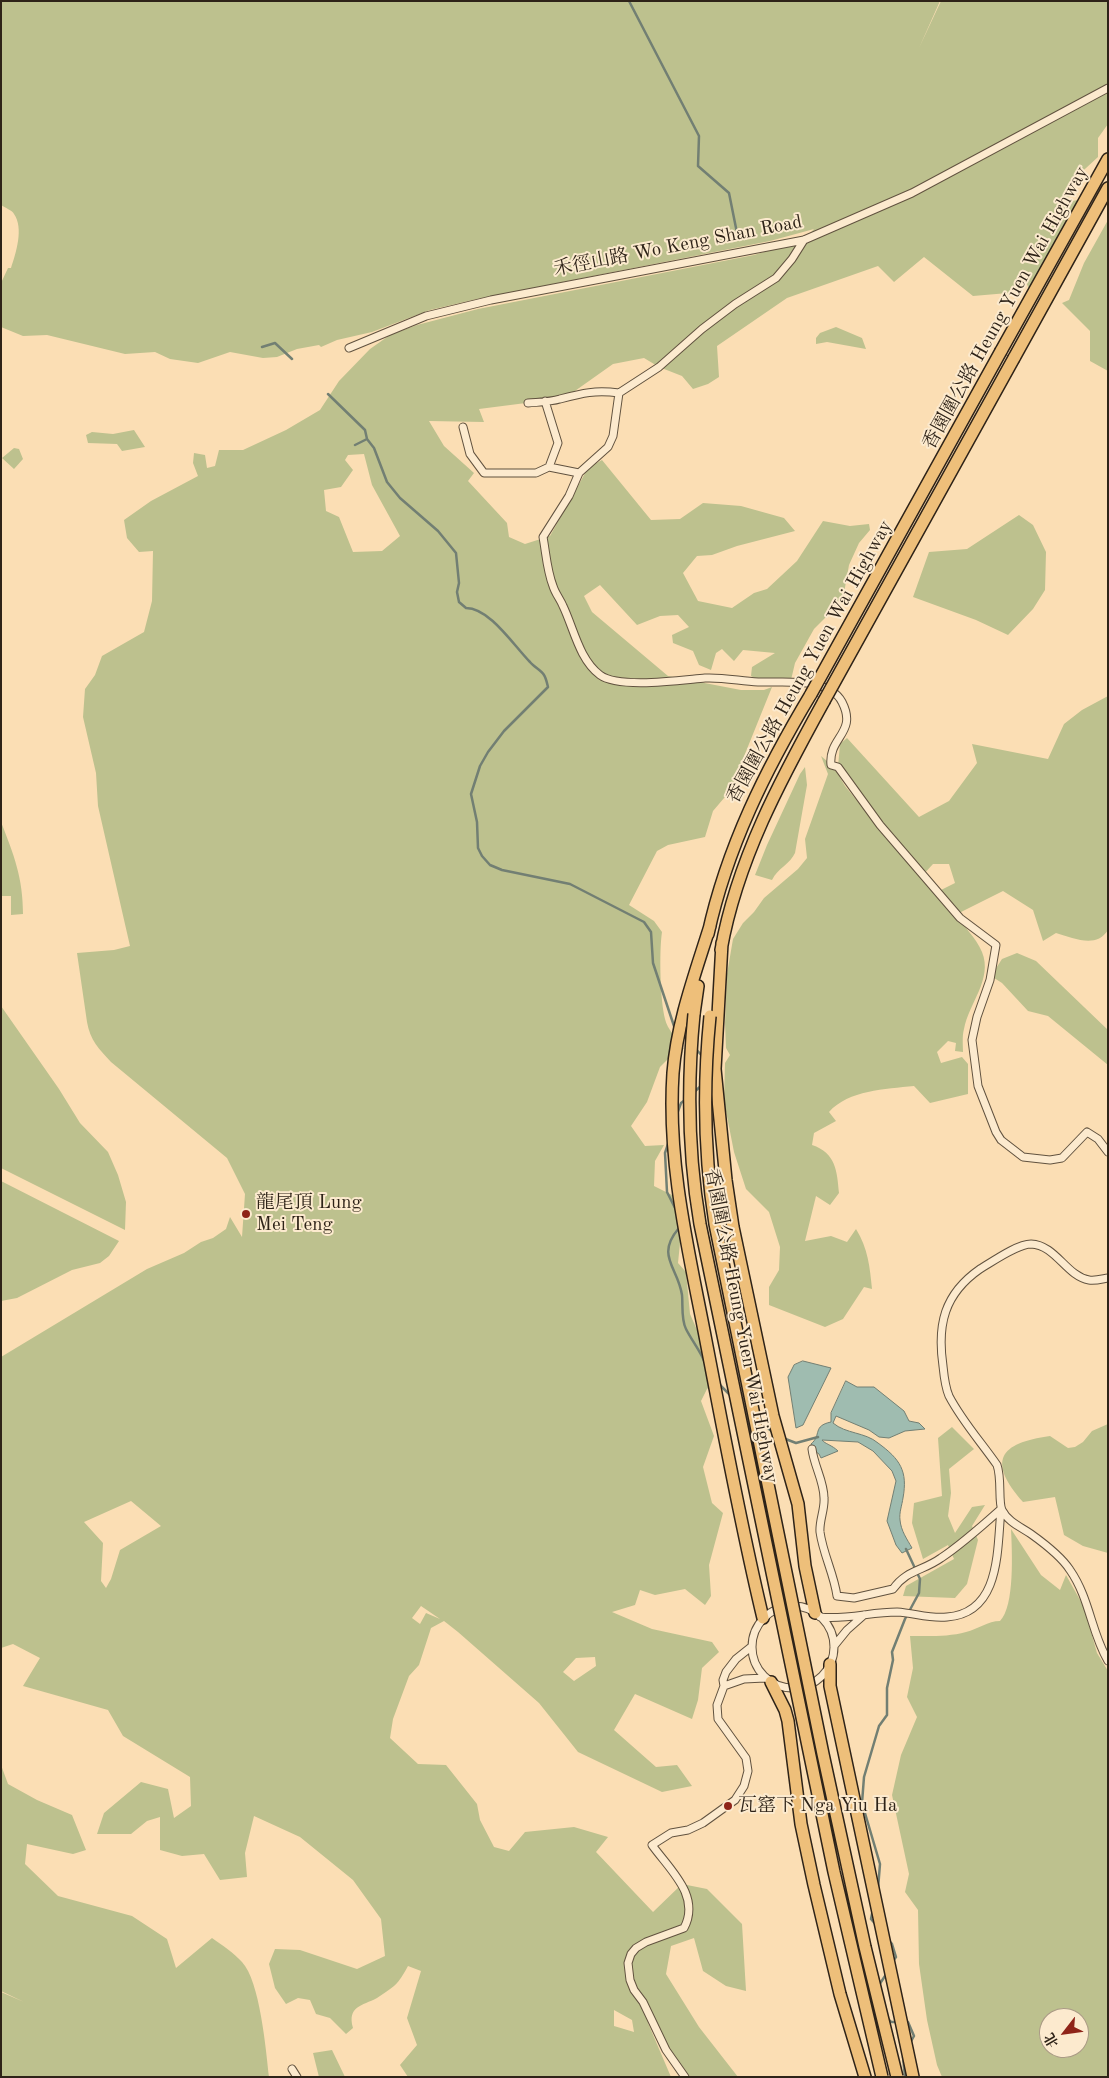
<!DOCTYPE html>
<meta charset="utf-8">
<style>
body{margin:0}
#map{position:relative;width:1109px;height:2078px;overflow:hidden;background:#fbdeb4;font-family:"Old Standard TT","Noto Serif SC",serif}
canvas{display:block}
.frame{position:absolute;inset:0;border:2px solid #2e2318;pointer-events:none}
.north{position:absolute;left:1039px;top:2008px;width:50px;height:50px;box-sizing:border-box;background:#fceace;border:1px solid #aa9a85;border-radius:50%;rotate:240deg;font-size:14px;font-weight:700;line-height:20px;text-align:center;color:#2e2318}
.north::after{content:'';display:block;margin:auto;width:18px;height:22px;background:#8f2418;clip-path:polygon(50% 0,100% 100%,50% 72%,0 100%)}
</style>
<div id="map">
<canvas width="1109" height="2078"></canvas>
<div class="frame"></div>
<div class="north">北</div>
</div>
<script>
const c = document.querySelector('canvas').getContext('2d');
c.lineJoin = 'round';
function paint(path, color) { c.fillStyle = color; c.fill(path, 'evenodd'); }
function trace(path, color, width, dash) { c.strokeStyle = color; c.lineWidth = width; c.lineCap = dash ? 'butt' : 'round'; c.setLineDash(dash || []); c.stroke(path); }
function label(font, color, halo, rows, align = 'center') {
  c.font = font + ' "Old Standard TT","Noto Serif SC",serif'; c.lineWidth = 4; c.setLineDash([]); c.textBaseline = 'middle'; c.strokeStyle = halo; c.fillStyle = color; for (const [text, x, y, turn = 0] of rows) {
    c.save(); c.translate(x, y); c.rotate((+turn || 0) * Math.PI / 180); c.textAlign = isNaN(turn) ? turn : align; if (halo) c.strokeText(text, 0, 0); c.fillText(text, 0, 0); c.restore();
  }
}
paint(new Path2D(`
 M1,1h939l-21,47 22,-47h167v123l-10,14v19l-25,23 -1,15 -12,8 18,-3 -48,91 -6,-13 -16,15 -35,3 -49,-39 -30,25 -16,-16 -91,32 -70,48 2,31 -11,7 -15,5 -11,-13 -23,-9 -15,-9 -31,6 -48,34 -86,11 5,13 -55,-1 15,25 30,27 -6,8 39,42 2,14 16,7 25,-8 38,-68 14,-8 49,60 29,-1 23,-16 38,3 43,12 11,13 -58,15 -25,9 -15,1 -14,17 15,28 34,7 22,-15 13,-4 30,-28 26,-40 27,5 19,-2 1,6 -11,13 -10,22 -5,28 -12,18 -18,18 -19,34 -4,17 -29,2 -11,-6 1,-9 23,-14 -32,-3 -9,11 -12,-12 -6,4 -5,17 -12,-5 -6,-14 -20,-8 -1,-8 17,-8 -11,-12 -18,1 -23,9 -37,-40 -16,11 8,16 76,64 73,14h23l8,-3 -42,104 -17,20 -8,26 -37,8 -11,6 -28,54 25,16 8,11c-3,19 -2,69 3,87 2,10 13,21 19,30h-6l-18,18 -13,35 -16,24 14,20 19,-1 -9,16 -1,25 20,10 15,36 -9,11 -2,20 8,9 4,42 29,66 -12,9 -6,12 13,35 -11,31 9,36 11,10 -14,52 2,31 -6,9 -20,-16 -30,6 -15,-5 -5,15 -23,7 40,17 60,13 7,10 -17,16 -4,32 -6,19 -57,-25 -21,36 42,37 21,-2 15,21 -30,6 -84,-40 -39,-49 -81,-71 -14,-11 -13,7 -12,37 -10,11 -16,43 -3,19 28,26 28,1 31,39 3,16 14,27 15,4 16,-19 49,-5 34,10 -12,15 57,60 29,-28 25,5 35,35 4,67 -20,-5 -23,-15 -9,-33 -23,8 -5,28 33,53 39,50h-48l-38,-53 -4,-1 23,54h-263l-8,-12 17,-20 -10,-27 14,-47 -13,-5c-4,7 -8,15 -14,20 -5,4 -11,8 -17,12 -15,8 -30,8 -24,30l-7,6 -16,-16 -14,-4 -6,-14 -12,-2 -12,6 -11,-16 -6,-24 6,-15 25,1 57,19 28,-13 -4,-37 -28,-39 -53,-43 -46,-21 -9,37 2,24 -27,3 -16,-26 -22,2 -22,-6v-33l-13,4 -16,13h-34l7,-21 37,-31 27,7 6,29 17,-12 -1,-29 -67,-41 -15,-26 -85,-24 17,-28 -27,-14 -12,4v-291l146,-88 37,-16 17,-11 12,-4 13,-9 4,-12 12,20 3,-43 -18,-36 -116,-96c-12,-13 -21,-22 -24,-40l-10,-69 37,-3 16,-4 -32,-140 -2,-33 -13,-56 2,-28 10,-14 7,-19 42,-24 8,-31 1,-50 -14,1 -12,-14 -3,-18 27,-19 47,-25 -5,-13 1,-10 11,2 2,13 8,-2 4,-16h24l43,-20 34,-20 19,-29 31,-32 20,-14 27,-10 61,-16 276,-54 50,-15 10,-11 -44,12 -293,58 -47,11 -58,22 -35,8 -16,7 -2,-2 -22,4 -20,8 -14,1 -33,-6 -32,11 -28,-4 -15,-7 -30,2 -78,-19 -24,1 -22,-9v-44l7,-15h3c5,-15 13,-40 3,-54 -2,-4 -9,-6 -13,-9zM364,454l8,31 28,51 -18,15 -29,1 -14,-35 -13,-6 -2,-21 17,-3 12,-17 -8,-10 3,-5zM131,1501l30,25 -41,24 -9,29 -5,9 -5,-7 2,-38 -19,-21zM421,1606l19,13 -14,-6 -6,11 -8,-6zM595,1657l1,9 -22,15 -11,-9 13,-14zM614,2010l18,10 2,12 -20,-6z
 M1108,220v151l-18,-10v-30l-28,-28 7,-3 15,-37z
 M836,327l26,11 4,11 -39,-7 -11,2v-6l4,-5z
 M134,430l11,17 -23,4 -5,-7 -29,-1 -2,-8 6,-3 21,2z
 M14,448l5,1 4,10 -9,10 -12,-11z
 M1019,515l14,10 13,27 -1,38 -12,19 -25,26 -32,-15 -63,-23 16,-45 38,-3z
 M1108,696v234c-12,19 -34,8 -52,3l-13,8 -10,-31 -30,-19 -48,24c9,11 21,23 27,37 11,27 -13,51 -18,77 -2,7 -1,16 -1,23l-8,-1 1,-8 -8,-2 -11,11 4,11 21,-6 6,7v30l-38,9 -16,-17c-29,3 -65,4 -85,26l7,9 -22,12 -2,12c24,8 25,26 27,48l-9,12 -14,-9 -11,45 26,-5 16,6 9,-13c12,19 14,39 16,60l-8,-2 -21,32 -18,8 -56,-22v-18l10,-17 1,-23 -11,-35 -23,-23 -12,-37 -10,-51 1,-38 5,-8 -4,-7 -1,-25 2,-49 6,-35 10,-16 11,-11 10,-14 34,-29 9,-11 -2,-19 23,-65 -7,-18 13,11 11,19 67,82 7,5 -81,-106 2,-23 7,-6 72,79 30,-16 28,-38 -5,-19 76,15 16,-35 18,-14zM933,864h16l6,19 -18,9 -15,-16z
 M805,767l2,18 -12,68c-5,11 -17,15 -23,27l-17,-5 12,-30 33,-71z
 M1,822c13,33 22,56 22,92l-12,1v-19h-10z
 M1017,953l19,8 72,69v35l-60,-49 -20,-5 -26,-28 -11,-7 11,-17z
 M1,1006l58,83 21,34 28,29 10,23 8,27 -1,28 -124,-62z
 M1,1181l118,60 -10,15 -9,7 -28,7 -55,28 -16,3z
 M1108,1424v129l-25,-7 -19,-11 -9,-38 -32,5c-36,-41 -24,-59 27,-66l18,12 7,-1 8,-5 9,-11z
 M952,1427l22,22 -25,20 2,24 -3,23 7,17 17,-26 13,-2 -13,21 6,14 -11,44 -12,14 -52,-2 3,-10 48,-27 -6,-14 -25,14 -11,-36 2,-20 28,-7 -4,-58z
 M1011,1529l30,46 19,15 6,-15 18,32 13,46 11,18v406h-166l-5,-12 -10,-45 -8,-56 -1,-54 -13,-18 4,-18 -17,-79 9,-40 16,-38 -10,-20 6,-29 -3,-32c19,0 38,1 56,-4 12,-3 22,-11 34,-11 15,-15 12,-70 11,-92zM1049,2018h30v30h-30z
 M1,1765l7,19 29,16 35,15 14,35 -13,4 -46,-10 -2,20 33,32 74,20 35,23 9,29 36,-30c10,7 22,15 30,24 18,19 24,88 27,115h-268v-85l23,10 -23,-11z
 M332,2050l13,27h-26l-6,-24z`), '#bdc18e');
const water = new Path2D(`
 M803,1361l28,7 -28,57 -7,3 -8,-51 6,-12z
 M846,1381l11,6h17l30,24 5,10 10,2 6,6 -20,2 -16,7 -10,-1 -10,-7 -33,-14 -3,7c13,11 32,9 45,20 22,16 30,28 25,55 -1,7 -4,15 -3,22 1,11 7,19 12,28l-10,5 -6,-8 -9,-24 9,-40 -4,-10 -19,-20 -15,-9 -36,-2c3,4 10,5 16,11l-17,7 -2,-4 -7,-5 -1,-5c11,-9 1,-18 20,-22v-9z`);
paint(water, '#9fbcb0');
trace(water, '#727f73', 1);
trace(new Path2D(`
 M629,1l70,135 -1,30 31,27 9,45
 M262,347l13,-4 17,16
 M328,394l37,36 2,9 7,9 13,34 13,16 38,33 18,22 3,30 -2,9 2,10 7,6c24,0 48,38 64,54 4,5 11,8 14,13 2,3 3,8 4,12l-44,44 -16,21 -8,14 -9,28 6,28 1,26 4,8 8,9 12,5 68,14 74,38 7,10 2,31 22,66
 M355,445l12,-6
 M695,1048l8,9
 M693,1093l9,-8
 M677,1114l4,-11 4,-3
 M669,1141l-4,12 2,39 10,20
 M679,1228c-24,28 -1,39 3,67 1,10 -1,25 4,34 6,12 14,21 19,34
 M719,1384l12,12
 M761,1423l13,10
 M783,1438l13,5 22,-6
 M878,1889l2,-25 -18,-61 2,-26 15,-51 8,-11v-27l6,-28 -1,-8 13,-33 14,-26 1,-14 -14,-30
 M873,1909l-2,10 6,7
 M888,1940l4,4 4,13 -3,4
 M879,1985l8,-12
 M887,2018l4,4h6
 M905,2022h3l6,14 -4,7
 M903,2057l2,20`), '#727f73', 2.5);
const minor = new Path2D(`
 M804,240l-12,19 -16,19 -41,26 -33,25 -43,38 -40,26 -6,43 -5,11 -29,26 -10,23 -26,41c3,16 4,34 10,49 2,7 7,13 10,20 11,23 16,53 37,69 19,14 81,5 105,3 17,-1 35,3 53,4 24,1 70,-6 84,20 16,31 -14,35 -11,63l7,2 42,58 80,93 36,27 -6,35 -13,37 -5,23 6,46 18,46 5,8 22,17 27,3 12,-2 25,-26 11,7 10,13
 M349,348l77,-32 65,-16 313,-60 108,-47 196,-105
 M545,401l13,42 -9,24
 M528,403c11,-1 22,-1 32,-4 23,-6 35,-9 59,-6
 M463,427l7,27 14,19h52l13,-6 30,6
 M1108,1278c-6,1 -13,3 -19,2 -23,-4 -33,-35 -58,-36 -14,0 -39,18 -51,25 -36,25 -43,56 -37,97 1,10 2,21 6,30 13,25 32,46 48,69 5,14 1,37 5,45 6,12 19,17 29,24 14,10 30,22 39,36 20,29 21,62 38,91
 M812,1449c2,17 12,32 12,49 1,11 -5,23 -4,34 3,22 14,42 17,64l17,2 39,-9c13,-19 30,-18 48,-31 21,-14 41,-32 60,-49
 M752 1647a41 41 0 1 1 82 0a41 41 0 1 1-82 0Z
 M820,1617c26,3 51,-5 77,-5 17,1 33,7 50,5 54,-4 50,-67 54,-108
 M834,1646l13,-16 17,-15
 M724,1686l20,-7 21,-1
 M292,2069l5,8
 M685,2077l-19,-27 -23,-48 -9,-12 -4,-10 -2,-17 3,-9 5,-6 10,-6 38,-14c17,-32 -14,-58 -32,-83l19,-12 17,-3 15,-7 32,-23 9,-14 4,-15 -2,-13 -28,-39 -1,-14 7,-19 -1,-6 3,-8 10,-13 15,-12`);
const trunk = new Path2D(`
 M1001,351l107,-192
 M1014,358l94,-170
 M710,926c-15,48 -33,96 -37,147 -6,91 16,179 33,268 18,93 35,186 57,277
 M708,934c19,-87 58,-165 103,-240
 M722,943l-7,126 11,111 7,47 40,189 25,88 7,62 10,47
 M721,950c16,-90 60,-171 103,-249
 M694,1014l4,-28
 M830,1664v22l83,391
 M771,1682l14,28 3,11 13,103 13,61 26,109 25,83`);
trace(minor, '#61523f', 9);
trace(trunk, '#2e2318', 14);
trace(minor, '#fceace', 7);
trace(trunk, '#eebf7a', 11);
const trunkBridge = new Path2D(`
 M811,694l190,-343
 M824,701l190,-343
 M694,1014c-7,71 -6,140 6,210l134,648 48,205
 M710,1016c-7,70 -6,139 5,208l108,530 42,193 32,130`);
trace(trunkBridge, '#2e2318', 14, []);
trace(trunkBridge, '#eebf7a', 11);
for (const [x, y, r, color] of [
 [246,1214,5,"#8f2418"],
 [728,1806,5,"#8f2418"]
]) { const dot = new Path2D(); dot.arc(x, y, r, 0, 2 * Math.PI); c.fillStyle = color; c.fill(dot); trace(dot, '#fceace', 2); }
label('19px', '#2e2318', '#fceace', [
 ["禾徑山路 Wo Keng Shan Road",678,246,-11],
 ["香園圍公路 Heung Yuen Wai Highway",1006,308,-61],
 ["香園圍公路 Heung Yuen Wai Highway",810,662,-61],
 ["香園圍公路 Heung Yuen Wai Highway",741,1326,79]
]);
label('19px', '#2e2318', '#fceace', [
 ["龍尾頂 Lung",256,1203],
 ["Mei Teng",256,1225],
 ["瓦窰下 Nga Yiu Ha",738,1806]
], 'left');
</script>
